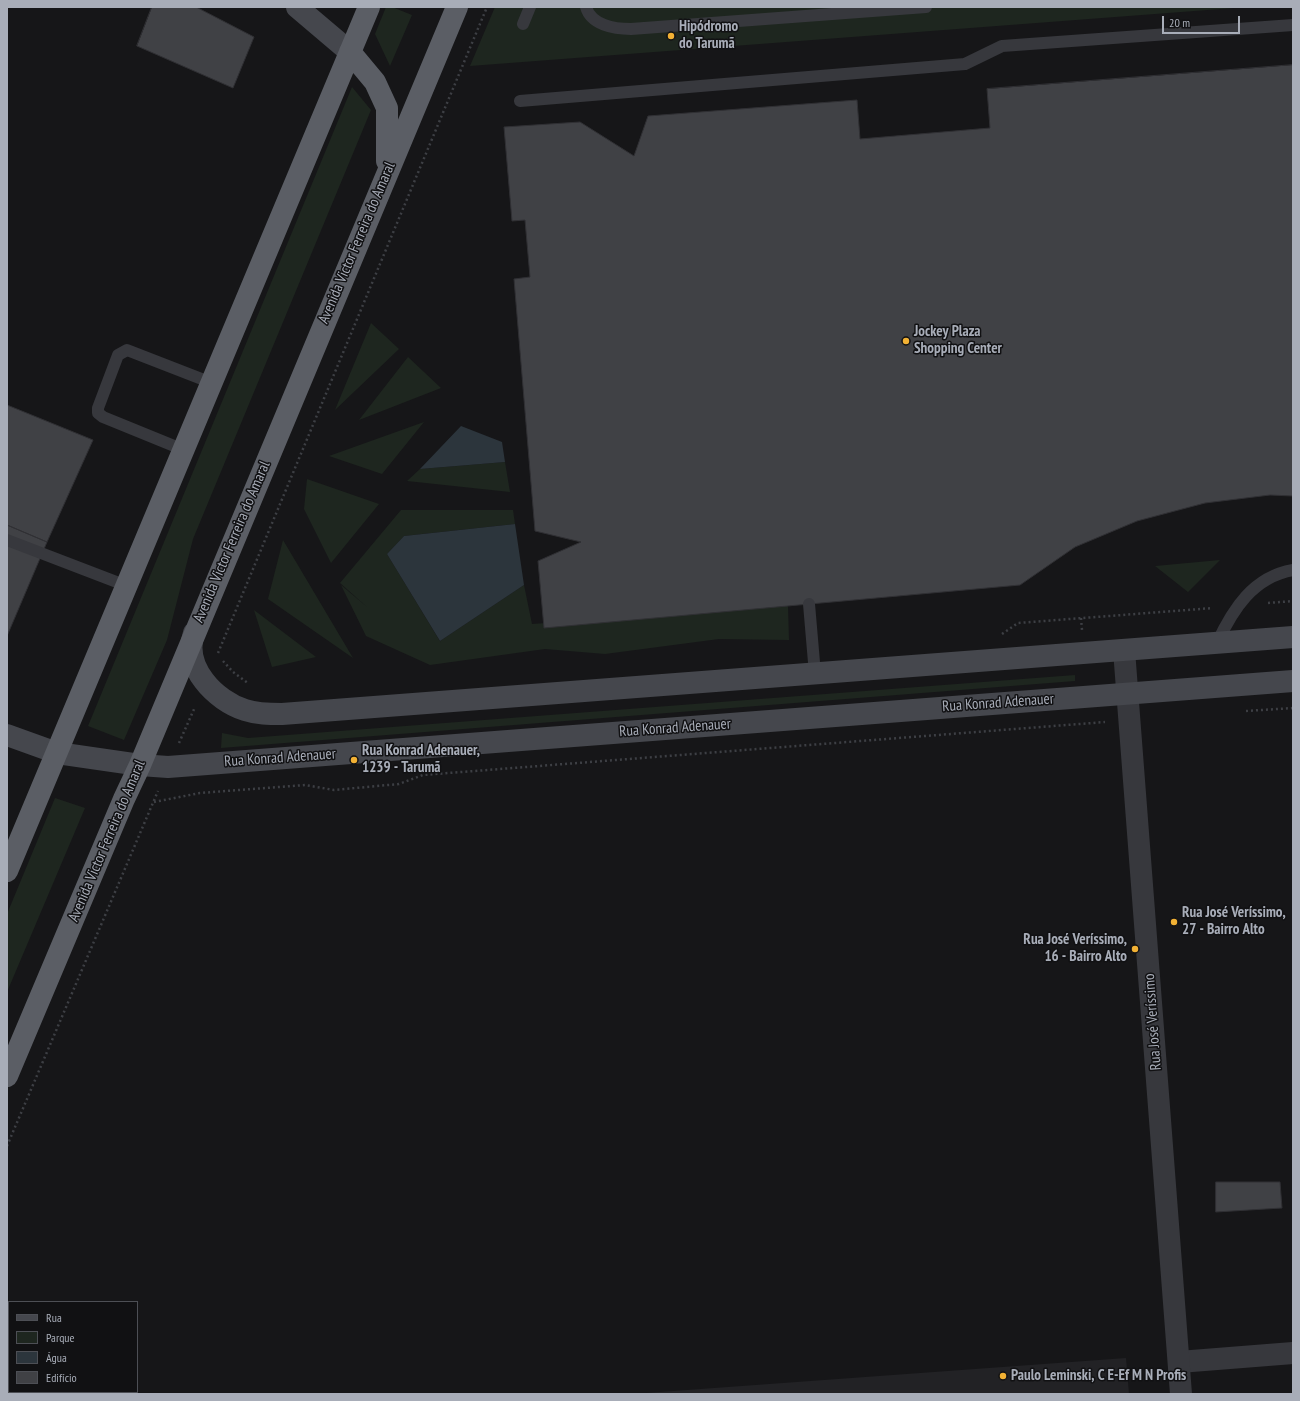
<!DOCTYPE html>
<meta charset="utf-8">
<style>
body{margin:0}
#map{position:relative;width:1300px;height:1401px;overflow:hidden;background:#161618;font-family:"PT Sans Narrow",sans-serif}
canvas{display:block}
.frame{position:absolute;inset:0;border:8px solid #a8adb8;pointer-events:none}
.legend{position:absolute;left:8px;top:1301px;width:130px;height:92px;box-sizing:border-box;background:#111113;border:1px solid #4d4f55;margin:0;padding:5px 7px;list-style:none;font-size:12px;color:#a8adb8}
.legend li{display:flex;align-items:center;gap:8px;height:20px}
.legend b{width:20px;border:1px solid #4d4f55}
.scale{position:absolute;left:1162px;top:16px;width:78px;height:18px;box-sizing:border-box;border:2px solid #a8adb8;border-top:0;padding-left:5px;font-size:12px;line-height:14px;white-space:nowrap;color:#a8adb8;-webkit-text-stroke:3px #111113;paint-order:stroke}
</style>
<div id="map">
<canvas width="1300" height="1401"></canvas>
<div class="frame"></div>
<ul class="legend">
<li><b style="height:5px;background:#45474d"></b>Rua</li>
<li><b style="height:11px;background:#1e261f"></b>Parque</li>
<li><b style="height:11px;background:#2c353c"></b>Água</li>
<li><b style="height:11px;background:#404145"></b>Edifício</li>
</ul>
<div class="scale">20 m</div>
</div>
<script>
const c = document.querySelector('canvas').getContext('2d');
c.lineJoin = 'round';
function paint(path, color) { c.fillStyle = color; c.fill(path, 'evenodd'); }
function trace(path, color, width, dash) { c.strokeStyle = color; c.lineWidth = width; c.lineCap = dash ? 'butt' : 'round'; c.setLineDash(dash || []); c.stroke(path); }
function label(font, color, halo, rows, align = 'center') {
  c.font = font + ' "PT Sans Narrow",sans-serif'; c.lineWidth = 3; c.setLineDash([]); c.textBaseline = 'middle'; c.strokeStyle = halo; c.fillStyle = color; for (const [text, x, y, turn = 0] of rows) {
    c.save(); c.translate(x, y); c.rotate((+turn || 0) * Math.PI / 180); c.textAlign = isNaN(turn) ? turn : align; if (halo) c.strokeText(text, 0, 0); c.fillText(text, 0, 0); c.restore();
  }
}
paint(new Path2D(`
 M1126,1358l3,36h-497z`), '#222225');
paint(new Path2D(`
 M386,7h6l20,8 -22,51 -15,-32z
 M495,7h752l-777,59z
 M352,87l19,23 -178,429 -26,101 -43,100 -36,-14z
 M371,323l28,26 -64,61z
 M408,357l33,31 -82,32z
 M424,422l-42,52 -53,-18z
 M505,462l5,30 -103,-11 13,-12z
 M307,479l72,25 -48,59 -27,-54z
 M401,510h112l2,14 -111,12 -17,18 54,89 -1,-2 84,-56 8,39 256,-18 1,34 -70,-1 -114,15 -60,-5 -115,16 -64,-29 -25,-51 26,22 -27,-24z
 M283,540l70,118 -85,-59z
 M1220,560l-32,32 -33,-26z
 M254,610l62,47 -44,10z
 M1075,675v6l-854,67 1,-15 26,5z
 M55,798l30,10 -78,184v-78z`), '#1e261f');
paint(new Path2D(`
 M461,426l41,16 3,20 -85,7z
 M515,524l9,61 -84,56 -53,-87 17,-18z`), '#2c353c');
const building = new Path2D(`
 M152,7h44l58,30 -21,51 -96,-42z
 M1293,65v431l-23,-1 -65,8 -68,18 -62,26 -55,38 -476,43 -6,-67 43,-19 -46,-11 -21,-252 16,-2 -5,-57 -13,1 -8,-94 76,-5 54,34 14,-40 209,-16 3,39 130,-11 -3,-39z
 M7,405l86,35 -46,102 -40,-17z
 M7,525l40,17 -40,94z
 M1216,1182h64l2,26 -66,4z`);
paint(building, '#404145');
trace(building, '#303034', 1);
trace(new Path2D(`
 M1268,603l25,-2
 M1081,618l1,12
 M1002,634l16,-11 195,-15
 M218,653l269,-646
 M223,661l10,11 16,12
 M1246,711l47,-3
 M179,743l16,-36
 M154,802l46,-9 105,-8 29,5 65,-6 24,-9 682,-53
 M7,1146l151,-355`), '#3d3f44', 2.5, [2, 3]);
trace(new Path2D(`
 M586,7c5,18 28,22 45,22l295,-22
 M523,24l7,-17
 M520,101l445,-37 37,-18 291,-21
 M184,450l-81,-33 -5,-4v-5l20,-53 9,-5 85,33
 M7,540l120,46
 M809,604l6,70
 M1217,643c16,-34 36,-66 76,-73`), '#37383d', 12);
trace(new Path2D(`
 M1179,1362l114,-9`), '#37383d', 22);
trace(new Path2D(`
 M1124,650l57,744`), '#37383d', 22);
trace(new Path2D(`
 M297,7l53,45
 M194,633c-12,34 22,68 51,77 12,4 24,4 37,4l1011,-77
 M7,735l50,18 83,12 28,2 1125,-86`), '#45474d', 22);
trace(new Path2D(`
 M350,52l25,30 12,26v53
 M7,871l362,-864
 M7,1076l117,-277 16,-34 317,-758`), '#5b5e65', 22);
for (const [x, y, r, color] of [
 [671,36,4,"#f2b134"],
 [906,341,4,"#f2b134"],
 [354,760,4,"#f2b134"],
 [1174,922,4,"#f2b134"],
 [1135,949,4,"#f2b134"],
 [1003,1376,4,"#f2b134"]
]) { const dot = new Path2D(); dot.arc(x, y, r, 0, 2 * Math.PI); c.fillStyle = color; c.fill(dot); trace(dot, '#111113', 1.5); }
label('bold 15px', '#a8adb8', '#111113', [
 ["Hipódromo",679,27],
 ["do Tarumã",679,44],
 ["Jockey Plaza",914,332],
 ["Shopping Center",914,349],
 ["Rua Konrad Adenauer,",362,751],
 ["1239 - Tarumã",362,768],
 ["Rua José Veríssimo,",1182,913],
 ["27 - Bairro Alto",1182,930],
 ["Rua José Veríssimo,",1127,940,"right"],
 ["16 - Bairro Alto",1127,957,"right"],
 ["Paulo Leminski, C E-Ef M N Profis",1011,1376]
], 'left');
label('15px', '#a8adb8', '#111113', [
 ["Avenida Victor Ferreira do Amaral",357,243,-67],
 ["Avenida Victor Ferreira do Amaral",232,542,-67],
 ["Rua Konrad Adenauer",998,703,-4],
 ["Rua Konrad Adenauer",675,728,-4],
 ["Rua Konrad Adenauer",280,758,-4],
 ["Avenida Victor Ferreira do Amaral",107,841,-67],
 ["Rua José Veríssimo",1153,1022,-94]
]);
</script>
